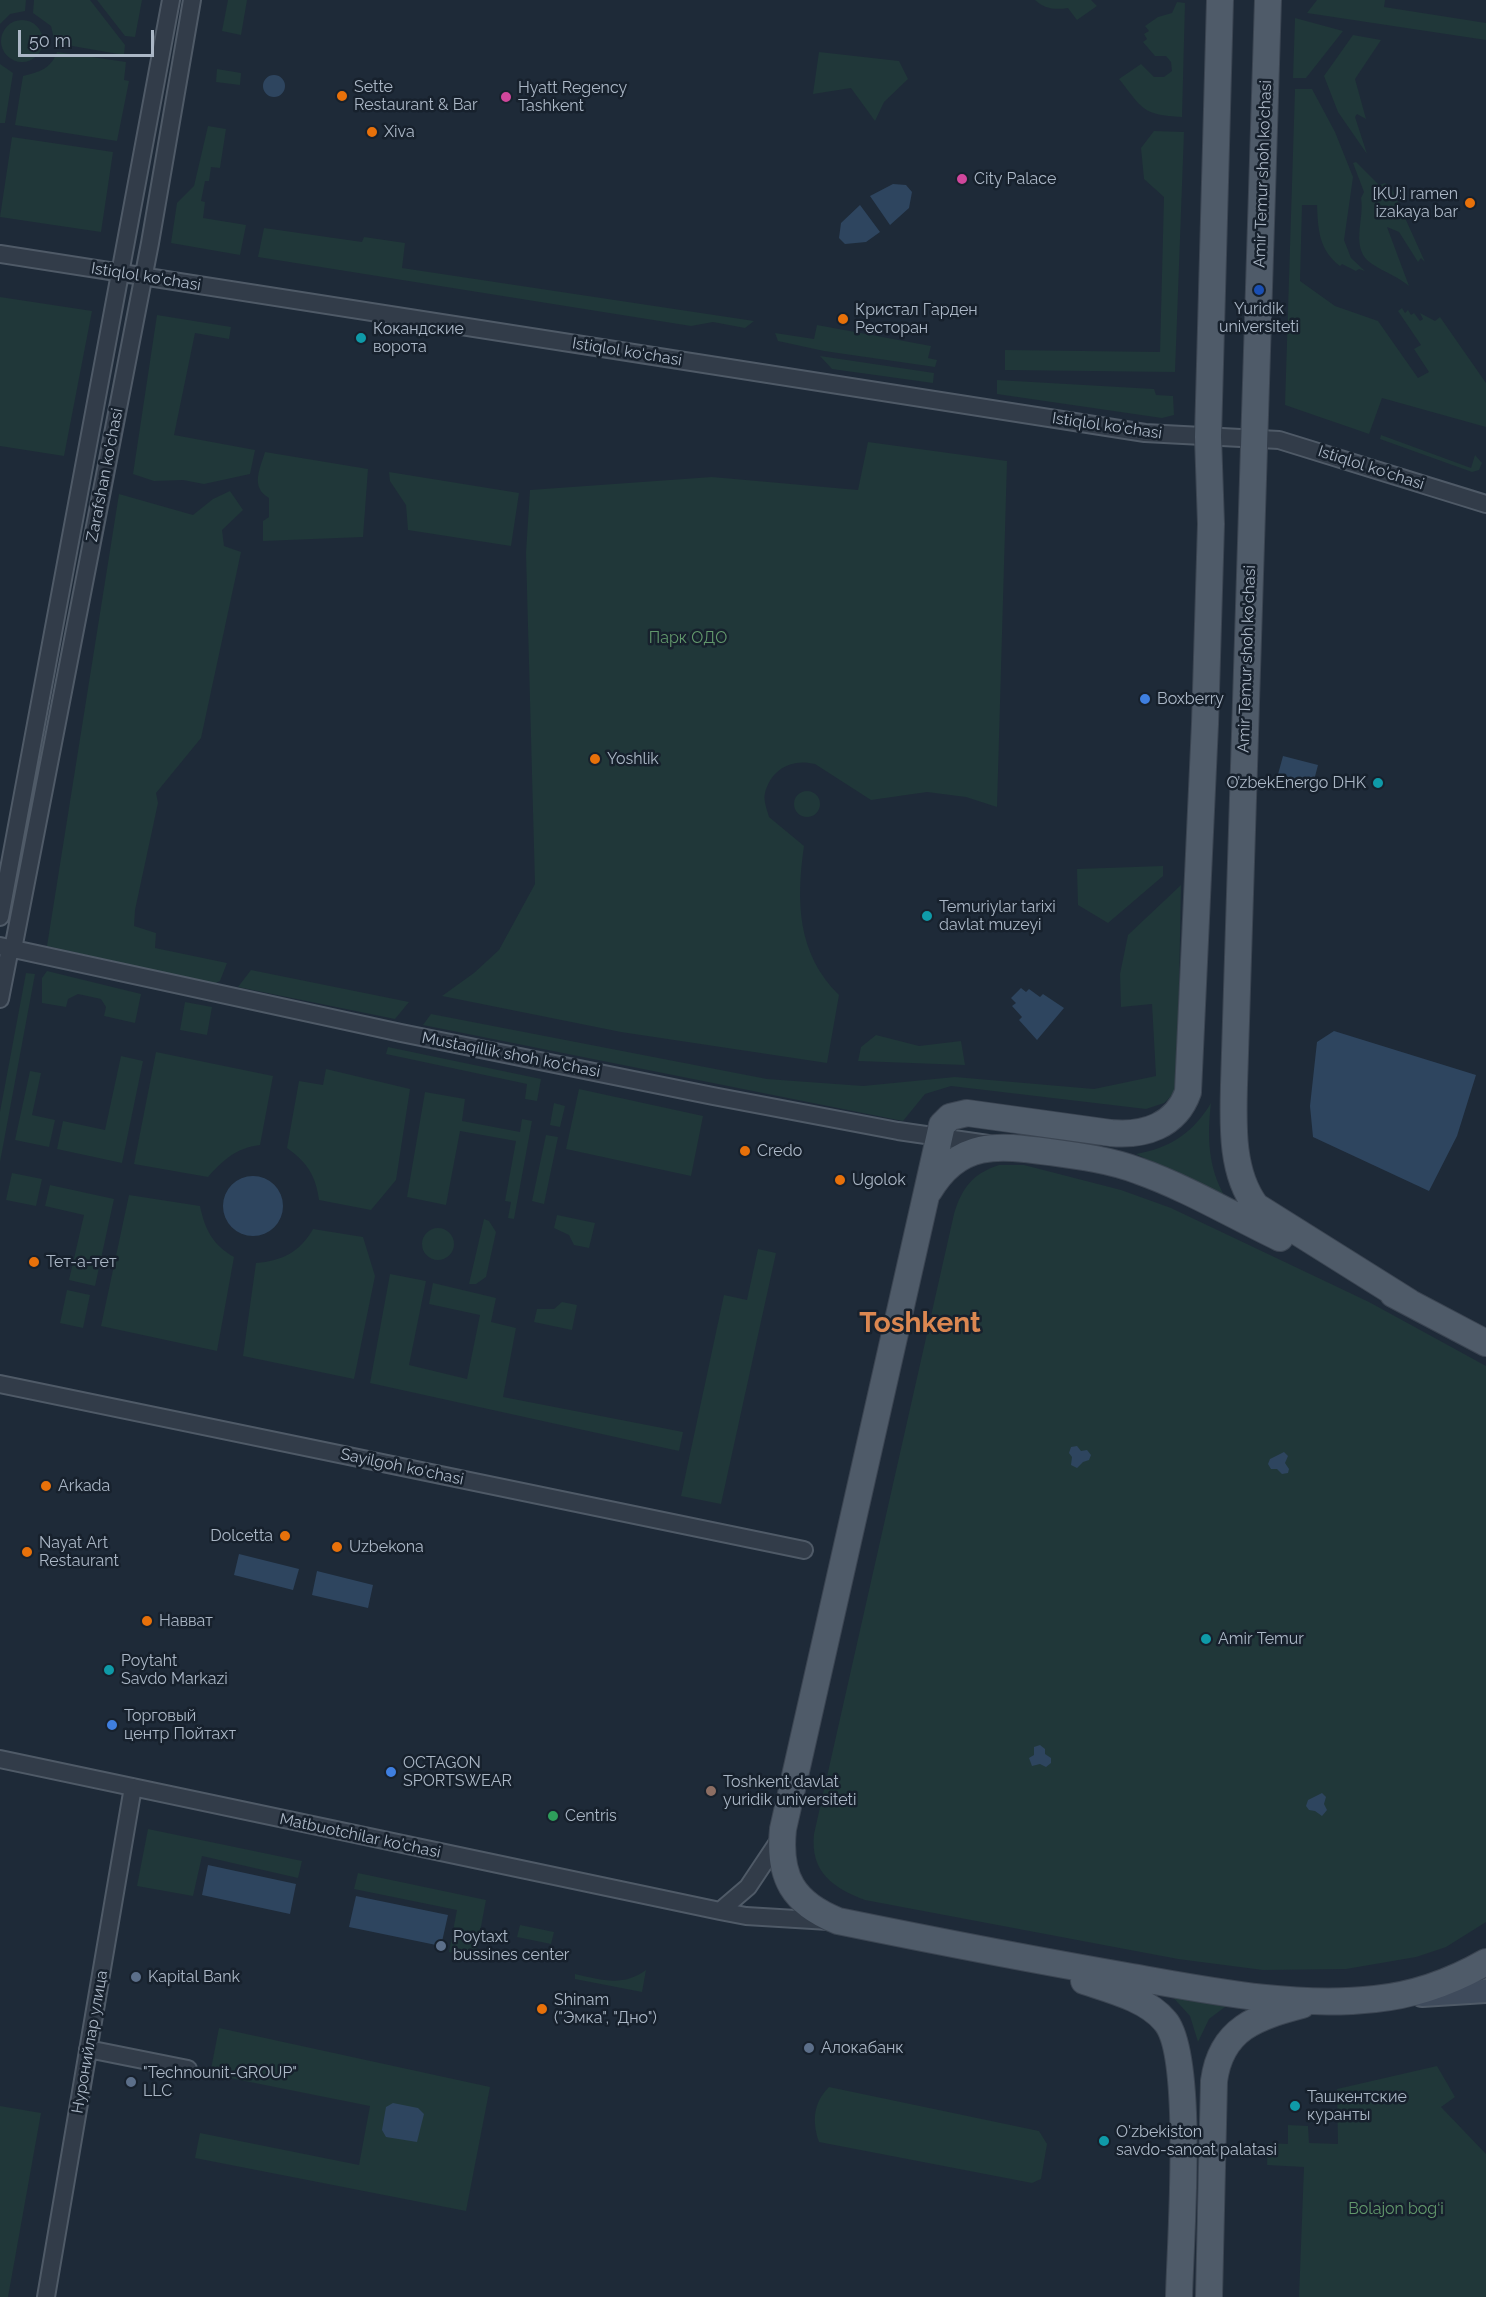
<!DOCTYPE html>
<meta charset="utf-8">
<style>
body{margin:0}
#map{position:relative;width:1486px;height:2297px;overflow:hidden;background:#1e2a38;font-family:Raleway,sans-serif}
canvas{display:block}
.scale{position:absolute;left:18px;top:30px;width:136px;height:27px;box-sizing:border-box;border:3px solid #abb7c6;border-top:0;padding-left:8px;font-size:18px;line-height:21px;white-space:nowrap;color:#abb7c6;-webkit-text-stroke:4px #17212d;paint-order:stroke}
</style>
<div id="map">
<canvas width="1486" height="2297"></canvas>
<div class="scale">50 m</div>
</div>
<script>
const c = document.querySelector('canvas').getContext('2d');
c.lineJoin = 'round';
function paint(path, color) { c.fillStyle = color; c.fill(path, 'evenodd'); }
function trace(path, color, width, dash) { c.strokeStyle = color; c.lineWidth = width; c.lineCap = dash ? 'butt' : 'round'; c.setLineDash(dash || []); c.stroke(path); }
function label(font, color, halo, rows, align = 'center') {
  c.font = font + ' Raleway,sans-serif'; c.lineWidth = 5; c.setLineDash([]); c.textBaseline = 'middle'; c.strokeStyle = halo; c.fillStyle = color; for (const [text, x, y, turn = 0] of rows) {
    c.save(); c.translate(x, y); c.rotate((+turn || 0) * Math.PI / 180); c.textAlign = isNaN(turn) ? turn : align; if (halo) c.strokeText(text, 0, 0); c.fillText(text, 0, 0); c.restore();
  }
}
paint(new Path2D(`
 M0,0h26l-1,11 -15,3 -10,10z
 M34,0h56l35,45 -1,10 -69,-12 -4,-17 -18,-13z
 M97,0h45l-7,37 -10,-1z
 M228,0h19l-6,35 -19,-4z
 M1035,0h56l6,6 -20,14 -9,-12c-13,2 -23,1 -33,-8z
 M1317,0h68l-1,7 102,16v17l-179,-27z
 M1177,2l8,1 -3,114c-40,-2 -39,-8 -63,-38l22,-15 13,13h10l8,-6 -1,-9 -5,-6h-11l-12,-14 4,-3 -3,-5 5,-3 -4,-5 13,-9 14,-4z
 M1295,18l48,13 -37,47h-13z
 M1 41a21 21 0 1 1 42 0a21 21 0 1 1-42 0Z
 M1353,35l28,5 -26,39 11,40 -9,-5 -2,3 12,37 -29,-42 -14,-36z
 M57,52l69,10 -2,18 5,1 -12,60 -102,-16 8,-49c16,-4 28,-7 34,-24z
 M819,52l80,9 9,18 -24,23 -9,19 -24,-33 -38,6z
 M0,64l13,9 -8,50h-5z
 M217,69l24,4 -1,12 -24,-3z
 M1295,89h17l23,43 18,45 -9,63 7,18 14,13 -6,-2 -3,2 -14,-7 -2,2c-21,-16 -22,-36 -23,-61h-15l-2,76 35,25 43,15 40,57 11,-6 -15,-23 7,-4 -23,-34 4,-3 3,5 3,-3 3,5 3,-2 6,8 3,-2 -3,-6 15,8 5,-4 46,66v44l-104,-29 -13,36 -84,-29z
 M208,126l18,3 -6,39 -9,-1 -2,14h-4l-4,20 4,1 -2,16 43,7 -6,30 -69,-12 6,-40 17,-17z
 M1154,131l30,1 -9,240 -170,-2v-20l155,2 4,-155 -20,-18 -3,-31z
 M12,137l101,15 -12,80 -101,-15z
 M1356,162l23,23 6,-2 6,4 34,75 -4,-4 -3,4 -19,-30 -12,-5 22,59c-12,-10 -25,-14 -37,-22 -23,-15 -7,-45 -11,-66l3,-6 -11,-29z
 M264,228l98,14 2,-5 41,6 -3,25 352,53 -9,7 -32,-6 -22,4 -433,-69z
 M0,297l92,14 -28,145 -64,-10z
 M157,315l74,12 -2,12 -34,-6 -21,102 81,15 -5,24 -46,10 -21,-4 -29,1 -21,-7z
 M817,325l114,21 -3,12 9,2 -2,7 -111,-16 -46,-10 -3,-8 39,6z
 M820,356l114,17 -1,10 -101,-14z
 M997,380l157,9 2,6 17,1 1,19 -12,3 -165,-24z
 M1381,435l90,33 4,-13 7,8 -3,7 -7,2 -92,-33z
 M868,442l139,19 -10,346 -31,-10 -39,-5 -56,8 -56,-36c-23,-6 -44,5 -50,29 -2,7 2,17 4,24l35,29c-8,55 -7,108 35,149l-12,68 -206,-31 -179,-36 32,-23 25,-23 36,-66 -9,-331 4,-63 182,-13 146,13z
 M265,452l103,17 -5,68 -100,4v-20l6,-4v-19c-19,-11 -9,-29 -4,-46z
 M389,472l130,21 -8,53 -103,-16 -2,-25 -16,-24z
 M230,491l13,19 -21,20 2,16 17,6 -40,186 -45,55 2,10 -23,107 -1,16 22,7 -1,15 72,15 -7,18 -6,3 -167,-38 72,-452 74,21 20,-16z
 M794 804a13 13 0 1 1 26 0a13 13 0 1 1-26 0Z
 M1163,866v10l-55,47 -30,-18 -1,-36z
 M1181,885l-4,205 -13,13 -18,6 -195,-23 -26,8 -22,27 -480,-96 8,-11 336,65 96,7 92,-9 139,12 62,-13 -4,-72 -31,3 -1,-33 8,-39z
 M251,970l158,32 -14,17 -157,-32z
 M47,971l94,23 -6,29 -31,-7 2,-9 -5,-8 -23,-5 -10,5 -2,8 -24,-4v-25z
 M26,973l9,1 -35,188v-50z
 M185,1002l27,5 -5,28 -27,-5z
 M876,1035l43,11 42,-5 4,24 -107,-4 3,-14z
 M388,1047l153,32 -4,22 -12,-2 2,-15 -141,-30z
 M156,1052l117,24 -13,69c-24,3 -37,15 -52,32l-74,-13z
 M121,1056l22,5 -21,102 -65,-14 6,-28 42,9z
 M326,1069l84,20 -14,91 -25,30 -52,-10c-3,-24 -12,-38 -32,-52l12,-67 24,4z
 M30,1071l11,2 -9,42 23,5 -6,27 -34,-7z
 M579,1089l124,27 -12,60 -125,-27z
 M425,1092l40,7 -3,22 58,11 2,-13 10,2 -18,98 -6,-1 3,-16 -6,-1 11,-60 -56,-10 -14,74 -39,-8z
 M554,1103l11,3 -5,21 -10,-2z
 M1211,1103c-4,34 -3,64 14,94l-89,-43c34,-6 57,-21 75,-51z
 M546,1135l12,2 -14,67 -12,-3z
 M999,1165h25l97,25 50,18 198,94 117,64v556l-40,25 -30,10 -70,12 -83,1 -85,-11 -313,-59c-32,-12 -55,-28 -51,-66l140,-620c8,-26 18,-40 45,-49z
 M12,1173l30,6 -6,27 -30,-6z
 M50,1185l64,14 -19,87 -26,-6 15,-65 -39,-9z
 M129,1195l71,11c5,24 13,39 34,51l-17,94 -116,-25z
 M557,1215l38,8 -6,25 -15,-3 -5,-10 -15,-7z
 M484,1219l5,2 7,11 -10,45 -10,7h-7z
 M422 1244a16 16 0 1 1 32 0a16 16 0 1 1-32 0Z
 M313,1229l50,8 12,39 -21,103 -111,-23 13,-93c26,-2 44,-11 57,-34z
 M758,1249l18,4 -55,251 -40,-8 43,-201 23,5z
 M390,1274l36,7 -17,84 58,14 13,-64 -51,-11 4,-21 63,15 -5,24 25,6 -13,69 180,35 -4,19 -309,-68z
 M67,1290l23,5 -7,33 -23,-5z
 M562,1302l15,3 -5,25 -38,-8 3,-13h17z
 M148,1829l154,32 -4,17 -96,-22 -9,40 -56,-10z
 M358,1873l128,27 -11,58 -26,-6 8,-42 -103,-21z
 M520,1925l34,7 -3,12 -34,-7z
 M646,1970l-4,22 -67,-13v-5c27,6 48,13 71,-4z
 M1170,1994l59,10 -20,15 -11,23 -8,-26z
 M219,2028l271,59 -24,124 -271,-53 5,-25 159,32 11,-59 -160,-32z
 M1437,2066l18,31 -14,10 45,47v143h-187l5,-130 -37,-2 1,-22 20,1v-19l20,1 1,17 29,1 -1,-55z
 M829,2087l210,44 8,13 -6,35 -9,4 -213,-41c-7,-20 -6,-39 10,-55z
 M0,2106l41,7 -33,184h-8z`), '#203739');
paint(new Path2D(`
 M263 86a11 11 0 1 1 22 0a11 11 0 1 1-22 0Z
 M893,184l13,1 6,7 -3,16 -19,17 -20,-29z
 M860,205l20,27 -14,10 -21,2 -6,-6 2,-15z
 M1283,756l35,9 -6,23 -35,-10z
 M1021,988l5,4 3,-3 11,8 3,-3 21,14 -27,32 -18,-20 3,-3 -10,-11 4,-3 -5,-5z
 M1334,1031l142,44 -19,61 -28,55 -116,-54 -3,-31 7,-64z
 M223 1206a30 30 0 1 1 60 0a30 30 0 1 1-60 0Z
 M1077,1446l4,5 6,-1 4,5 -2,5 -6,2 -6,6 -6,-3 1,-8 -3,-4 2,-6z
 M1284,1452l4,4 -3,7 4,6 -1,4 -6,1 -5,-5h-6l-3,-5 2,-5z
 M239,1554l60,15 -6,21 -59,-15z
 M317,1571l56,14 -5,23 -56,-13z
 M1040,1745l5,4v5l6,4v5l-5,4 -6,-3 -8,2 -3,-8 5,-3v-8z
 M1322,1793l4,4 -2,7 3,6 -5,6 -7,-5 -6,-1 -3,-4 2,-6z
 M208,1865l88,19 -6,30 -88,-19z
 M356,1896l92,19 -7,31 -92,-19z
 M393,2103l25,5 6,6 -7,28 -31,-5 -4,-7 4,-23z`), '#2e455f');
const street = new Path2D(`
 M0,254l1145,179 134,7 207,64
 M0,917l171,-917
 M0,946l401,87 312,63 185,35 90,13
 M13,949l137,-706 42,-243
 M0,999l10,-51
 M0,1384l804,166
 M0,1759l720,152 26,5 83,5
 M720,1911l28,-24 32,-48
 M88,2049l100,20
 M46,2297l87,-510`);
const secondary = new Path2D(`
 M1422,1995l64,-4`);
const primary = new Path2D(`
 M1220,0l-12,437 3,87 -6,200 -17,368c-12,34 -44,44 -77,41l-144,-20 -17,4 -8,8 -159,704c-5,48 10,74 55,92 98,20 196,39 294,56 79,14 163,31 243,22 40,-4 76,-17 111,-37
 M1268,0l-34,1085c-1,40 -3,88 22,121l153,96
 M929,1191c30,-51 69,-46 120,-39 30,4 61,8 90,19 48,17 95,45 141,67
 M1393,1294l93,49
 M1084,1981c27,9 63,18 81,40 30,34 15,224 14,276
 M1209,2297l5,-216c7,-53 43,-64 88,-76`);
trace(street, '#4f5a67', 20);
trace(secondary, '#4f5a67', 26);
trace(primary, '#3b4552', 28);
trace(street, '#323c49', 16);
trace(secondary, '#3f4b5c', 22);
trace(primary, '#4f5b69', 26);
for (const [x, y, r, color] of [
 [342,96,6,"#e8710a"],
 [506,97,6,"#d1479c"],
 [372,132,6,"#e8710a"],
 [962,179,6,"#d1479c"],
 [1470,203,6,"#e8710a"],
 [1259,290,6,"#1a4fb4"],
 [843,319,6,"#e8710a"],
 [361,338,6,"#0f9aa8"],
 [1145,699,6,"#3f7fe0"],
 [595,759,6,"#e8710a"],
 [1378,783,6,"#0f9aa8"],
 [927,916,6,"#0f9aa8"],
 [745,1151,6,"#e8710a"],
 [840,1180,6,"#e8710a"],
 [34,1262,6,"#e8710a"],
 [46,1486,6,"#e8710a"],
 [285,1536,6,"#e8710a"],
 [337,1547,6,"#e8710a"],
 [27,1552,6,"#e8710a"],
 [147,1621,6,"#e8710a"],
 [1206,1639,6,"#0f9aa8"],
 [109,1670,6,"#0f9aa8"],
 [112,1725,6,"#3f7fe0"],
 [391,1772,6,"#3f7fe0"],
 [711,1791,6,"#8d6e63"],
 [553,1816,6,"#2e9e5b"],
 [441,1946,6,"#5c6f8a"],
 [136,1977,6,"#5c6f8a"],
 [542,2009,6,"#e8710a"],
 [809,2048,6,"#5c6f8a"],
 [131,2082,6,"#5c6f8a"],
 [1295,2106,6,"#0f9aa8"],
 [1104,2141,6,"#0f9aa8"]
]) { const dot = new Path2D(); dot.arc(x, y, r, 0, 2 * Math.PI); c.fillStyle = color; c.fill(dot); trace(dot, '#17212d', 2); }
label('16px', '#abb7c6', '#17212d', [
 ["Sette",354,87],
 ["Restaurant & Bar",354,105],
 ["Hyatt Regency",518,88],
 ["Tashkent",518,106],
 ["Xiva",384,132],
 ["City Palace",974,179],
 ["[KU:] ramen",1458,194,"right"],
 ["izakaya bar",1458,212,"right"],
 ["Yuridik",1259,309,"center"],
 ["universiteti",1259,327,"center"],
 ["Кристал Гарден",855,310],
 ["Ресторан",855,328],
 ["Кокандские",373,329],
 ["ворота",373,347],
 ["Boxberry",1157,699],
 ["Yoshlik",607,759],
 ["O’zbekEnergo DHK",1366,783,"right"],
 ["Temuriylar tarixi",939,907],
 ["davlat muzeyi",939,925],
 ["Credo",757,1151],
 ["Ugolok",852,1180],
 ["Тет-а-тет",46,1262],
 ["Arkada",58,1486],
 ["Dolcetta",273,1536,"right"],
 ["Nayat Art",39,1543],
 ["Restaurant",39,1561],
 ["Uzbekona",349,1547],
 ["Навват",159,1621],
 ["Amir Temur",1218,1639],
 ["Poytaht",121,1661],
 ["Savdo Markazi",121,1679],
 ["Торговый",124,1716],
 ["центр Пойтахт",124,1734],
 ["OCTAGON",403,1763],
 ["SPORTSWEAR",403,1781],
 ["Toshkent davlat",723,1782],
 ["yuridik universiteti",723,1800],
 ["Centris",565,1816],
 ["Poytaxt",453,1937],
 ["bussines center",453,1955],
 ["Kapital Bank",148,1977],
 ["Shinam",554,2000],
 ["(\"Эмка\", \"Дно\")",554,2018],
 ["Алокабанк",821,2048],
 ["\"Technounit-GROUP\"",143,2073],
 ["LLC",143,2091],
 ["Ташкентские",1307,2097],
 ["куранты",1307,2115],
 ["O'zbekiston",1116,2132],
 ["savdo-sanoat palatasi",1116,2150]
], 'left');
label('16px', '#abb7c6', '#17212d', [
 ["Amir Temur shoh ko'chasi",1263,174,-88],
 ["Istiqlol ko‘chasi",146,277,9],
 ["Istiqlol ko‘chasi",627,352,9],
 ["Istiqlol ko‘chasi",1107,426,8],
 ["Istiqlol ko'chasi",1371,468,18],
 ["Zarafshan ko'chasi",105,475,-79],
 ["Amir Temur shoh ko'chasi",1247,659,-88],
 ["Mustaqillik shoh ko'chasi",511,1055,11],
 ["Sayilgoh ko'chasi",402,1467,12],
 ["Matbuotchilar ko'chasi",360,1836,12],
 ["Нуронийлар улица",90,2042,-80]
]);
label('16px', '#62986c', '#17212d', [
 ["Парк ОДО",688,638],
 ["Bolajon bog‘i",1396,2209]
]);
label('bold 28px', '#db8751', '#17212d', [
 ["Toshkent",920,1324]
]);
</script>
